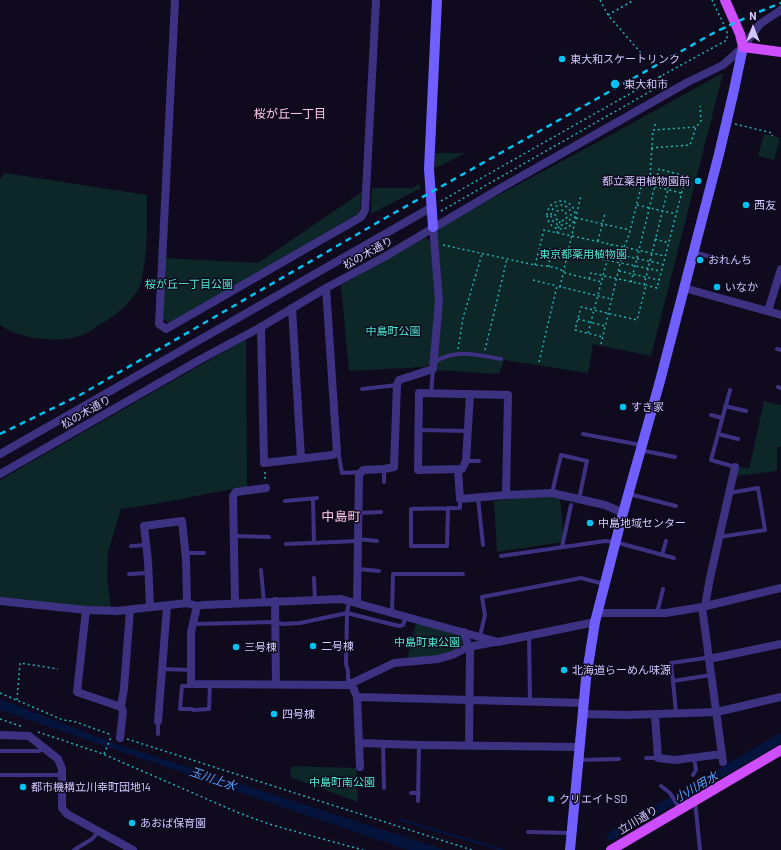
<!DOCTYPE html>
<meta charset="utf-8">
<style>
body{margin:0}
#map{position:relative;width:781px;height:850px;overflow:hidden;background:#0f0a1e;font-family:Barlow,sans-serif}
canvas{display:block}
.north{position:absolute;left:733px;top:8px;width:40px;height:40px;-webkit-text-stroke:3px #0f0a1e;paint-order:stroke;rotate:0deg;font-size:11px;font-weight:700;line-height:16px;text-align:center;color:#d3c7ff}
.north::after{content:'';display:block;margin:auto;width:14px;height:18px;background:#d3c7ff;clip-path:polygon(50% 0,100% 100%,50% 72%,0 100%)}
</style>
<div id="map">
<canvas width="781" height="850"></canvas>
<div class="north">N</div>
</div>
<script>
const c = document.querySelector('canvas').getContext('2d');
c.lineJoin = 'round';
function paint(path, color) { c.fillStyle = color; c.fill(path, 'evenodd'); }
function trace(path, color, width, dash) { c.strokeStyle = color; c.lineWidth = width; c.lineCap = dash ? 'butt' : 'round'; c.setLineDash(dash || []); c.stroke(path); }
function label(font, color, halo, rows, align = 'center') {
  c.font = font + ' Barlow,"Noto Sans JP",sans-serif'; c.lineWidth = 3; c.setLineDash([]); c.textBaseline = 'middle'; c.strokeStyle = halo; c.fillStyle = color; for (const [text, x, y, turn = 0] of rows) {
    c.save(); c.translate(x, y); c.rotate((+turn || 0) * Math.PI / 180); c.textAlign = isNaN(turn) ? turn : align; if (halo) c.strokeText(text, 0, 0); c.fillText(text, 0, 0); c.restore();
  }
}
paint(new Path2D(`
 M723,73l-72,283 -58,-12 -5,29 -84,-13 -5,14 -64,-4v-141l172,-92z
 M764,134l16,4 -6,22 -16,-4z
 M435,153h31l-31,15z
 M5,173l142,22c0,25 1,51 -4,76 -1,5 -1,11 -3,15 -10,19 -26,31 -44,41 -3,3 -7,5 -11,7 -24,10 -64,6 -85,-9v-146z
 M419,184l2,4 -50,26 1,-26h40z
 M362,192l-2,17 -2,5 -189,109 -6,-4 3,-61 92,5z
 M425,238l5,2 7,61 -6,62 -6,4 -76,4 -8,-86z
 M246,339l1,148c-43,6 -83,17 -126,22l-13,43 -1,26 4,30 -31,-2 -80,-8v-118z
 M764,401l17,4v42h-4v24l-42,5 2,-10 12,3z
 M539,495l21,2 4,45 -67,10 -3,-51z
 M416,623l45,12 3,9c-20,13 -34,13 -57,15z
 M291,766l65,2 2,34 -68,-25z`), '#0d2728');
paint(new Path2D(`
 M0,699l113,44 332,107h-37l-408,-140z`), '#05143c');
trace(new Path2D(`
 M401,820l101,30`), '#05143c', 2.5);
trace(new Path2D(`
 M611,836l170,-98`), '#05143c', 9);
trace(new Path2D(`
 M600,0l8,15 33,38
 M608,15l26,-15
 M655,124v5
 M735,124l37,9v3
 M651,148l39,-3 6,-18 5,-6 -1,-15
 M645,184l36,9
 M441,201l220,-125 66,-36v-9l-15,-31
 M547 215a14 14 0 1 1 28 0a14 14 0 1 1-28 0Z
 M637,205l39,9
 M551 215a10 10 0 1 1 20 0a10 10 0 1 1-20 0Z
 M441,211l224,-128 -7,-10
 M576,218l54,12
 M557,233l3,-12 -4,-2 -1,-4 2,-4 4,-1 4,1 2,6 -2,3 -5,1
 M655,239l14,4
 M598,241l7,-28
 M443,245l92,20c10,1 23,1 30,8l37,9
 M539,249h29l14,2 14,7 64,13
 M598,250l64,14
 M535,265l9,-35 121,26
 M549,267l1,-18
 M619,271l40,9
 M589,279l2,-6 55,12 -9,35 -56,-13 -6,23 28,7
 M533,280l24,6
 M631,282l28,-113 27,7 -29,112 -11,-3
 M644,285l28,-112
 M560,287l21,-92
 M578,319l27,7
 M588,333l23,-88
 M601,344l23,-97 5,-12 13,-52 3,1 5,-7 3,-47 43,-3
 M458,349l5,-31 19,-64
 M485,350l22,-91
 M539,362l18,-76 54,13
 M265,472v8
 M0,693l63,27 10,1 39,14
 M17,700l3,-37 38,6
 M0,719l23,8
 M38,732l65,22 136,59 33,12 91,25
 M127,739l345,111
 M104,754l7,-17`), '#24b1b6', 1.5, [2, 3]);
trace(new Path2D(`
 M694,252l38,11
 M777,349l4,1
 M434,362c24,-14 42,-7 67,-3
 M778,387l3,1
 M362,389l35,-4
 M730,390l-19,70 24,7
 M431,394l2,-25
 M725,406l21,5
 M711,415l11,3
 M419,430l49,1
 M583,434l58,11
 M718,434l20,5
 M640,450l35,7
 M337,453l2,3 3,17 19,-1
 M466,461h13
 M384,469v13
 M552,493l9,-38 26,6 -8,38
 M629,494l47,12
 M478,498l5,47
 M313,499l1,44
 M285,501l32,-3
 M448,508l-1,38h-36v-37l49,-1v-9
 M359,513l22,-1
 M234,536l35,1
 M719,537l46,-7 -7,-42 -29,5
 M358,539l19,2
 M286,544l72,-3
 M131,546l15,-1
 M562,547l9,-42
 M185,553h19
 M662,555l4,-14
 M501,556l104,-15 10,1 59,16
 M358,569l21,2
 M261,570l3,32
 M129,574l19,-1
 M314,578l1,22
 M392,613l1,-39h70
 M657,613l6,-24
 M193,624l82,-2 8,2 17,-1 47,-10 52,13 4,-1 3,-9
 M529,635l1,66
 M480,636l5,-21 -3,-18 99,-19 23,6
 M161,669l30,1
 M673,681l-2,-18 34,-5 3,1
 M191,684l-2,2h-7l-2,23h12l1,1 16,-1 1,-25
 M348,684v-13l-2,-7 1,-51 2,-12
 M676,713l-3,-32 38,-6
 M158,721v13
 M383,744l1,44
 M0,751h39l5,-3
 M646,758h12
 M580,760l39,-1
 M0,775h62
 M693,775l3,-5 -2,-12
 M661,786l9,7 10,16
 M411,793h8
 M418,801l1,-56
 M695,801l5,49
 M528,832l43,1
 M74,850l18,-11 7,-8`), '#3c3281', 4);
trace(new Path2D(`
 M175,0l-16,324 7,5 195,-112 4,-7 11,-210
 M684,288l97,27
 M292,308l9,150
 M768,311l13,-42
 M261,327l3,136 68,-8 5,-2 -11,-165
 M470,394l-4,67 -4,8 -44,1 1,-77 89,2 -2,100
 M0,454l432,-247
 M458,470l2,29 46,-4 46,-2 53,12 18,8
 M0,474l201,-115 60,-32 65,-39 60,-32 113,-67 189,-107 35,-17 20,-18 17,-23 21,-14
 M0,601l86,9 31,1 70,-8 10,3 6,-1 138,-6 157,43 97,-20
 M275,601l1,83
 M235,603l-2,-107 3,-4 30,-4
 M357,603l2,-128 4,-5 21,-1 10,-2 2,-54 1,-28 2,-5 34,-11 6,-68 -6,-74
 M197,606l-6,26v52l157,1 46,-22 44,-4 14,-4 16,-8 27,-5
 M705,606l5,-28 25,-111
 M150,607l-2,-46 -4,-35 38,-5 4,38 1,44
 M702,607l21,155
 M86,610l-9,82 44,15 3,-19 6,-78
 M597,613h69l36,-6 79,-19
 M464,632l6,20 -1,94
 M709,659l72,-15
 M351,683l6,14 3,70
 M357,697l227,6
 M583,714l43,1 91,-3 64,-15
 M655,715l3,43 17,2 47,-6
 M158,721l9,-115
 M0,735l29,1 29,23 4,10v39l5,6 66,36
 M120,738l3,-27 -2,-4
 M359,743l60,2 160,2`), '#3c3281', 8);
trace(new Path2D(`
 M433,227l-4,-58 8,-169
 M570,850l16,-171 9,-57 28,-109 37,-132 59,-227 15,-64 9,-43`), '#715eff', 10);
trace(new Path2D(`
 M725,0l15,34 3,13 38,5
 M611,850l170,-100`), '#ce4eff', 10);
trace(new Path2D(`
 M0,434l80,-39 307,-178 330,-186 39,-18 25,-10`), '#00c3f2', 2.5, [6, 5]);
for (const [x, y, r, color] of [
 [562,59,4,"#00c3f2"],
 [615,84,5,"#00c3f2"],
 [698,181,4,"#00c3f2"],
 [746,205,4,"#00c3f2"],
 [700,260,4,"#00c3f2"],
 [717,287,4,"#00c3f2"],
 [623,407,4,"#00c3f2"],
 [590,523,4,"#00c3f2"],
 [313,646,4,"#00c3f2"],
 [236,647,4,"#00c3f2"],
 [564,670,4,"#00c3f2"],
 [274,714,4,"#00c3f2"],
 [23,787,4,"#00c3f2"],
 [551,799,4,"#00c3f2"],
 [132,823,4,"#00c3f2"]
]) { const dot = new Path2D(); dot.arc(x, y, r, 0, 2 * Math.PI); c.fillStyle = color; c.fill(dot); trace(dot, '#0f0a1e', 1.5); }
label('11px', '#d3c7ff', '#0f0a1e', [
 ["東大和スケートリンク",570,59],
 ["東大和市",624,84],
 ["都立薬用植物園前",690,181,"right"],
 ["西友",754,205],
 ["おれんち",708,260],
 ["いなか",725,287],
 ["すき家",631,407],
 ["中島地域センター",598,523],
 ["二号棟",321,646],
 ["三号棟",244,647],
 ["北海道らーめん味源",572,670],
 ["四号棟",282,714],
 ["都市機構立川幸町団地14",31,787],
 ["クリエイトSD",559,799],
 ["あおば保育園",140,823]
], 'left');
label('11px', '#d3c7ff', '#0f0a1e', [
 ["松の木通り",368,253,-29],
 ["松の木通り",86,412,-30],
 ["立川通り",638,820,-31]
]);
label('11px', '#4be7cf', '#0f0a1e', [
 ["東京都薬用植物園",583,254],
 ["桜が丘一丁目公園",189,284],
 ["中島町公園",393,331],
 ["中島町東公園",427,642],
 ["中島町南公園",342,782]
]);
label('12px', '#ffc9e6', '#0f0a1e', [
 ["桜が丘一丁目",290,114]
]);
label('italic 12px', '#55a0ff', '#0f0a1e', [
 ["玉川上水",213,779,19],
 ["小川用水",696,787,-30]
]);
label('13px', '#ffc9e6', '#0f0a1e', [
 ["中島町",341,517]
]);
</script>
